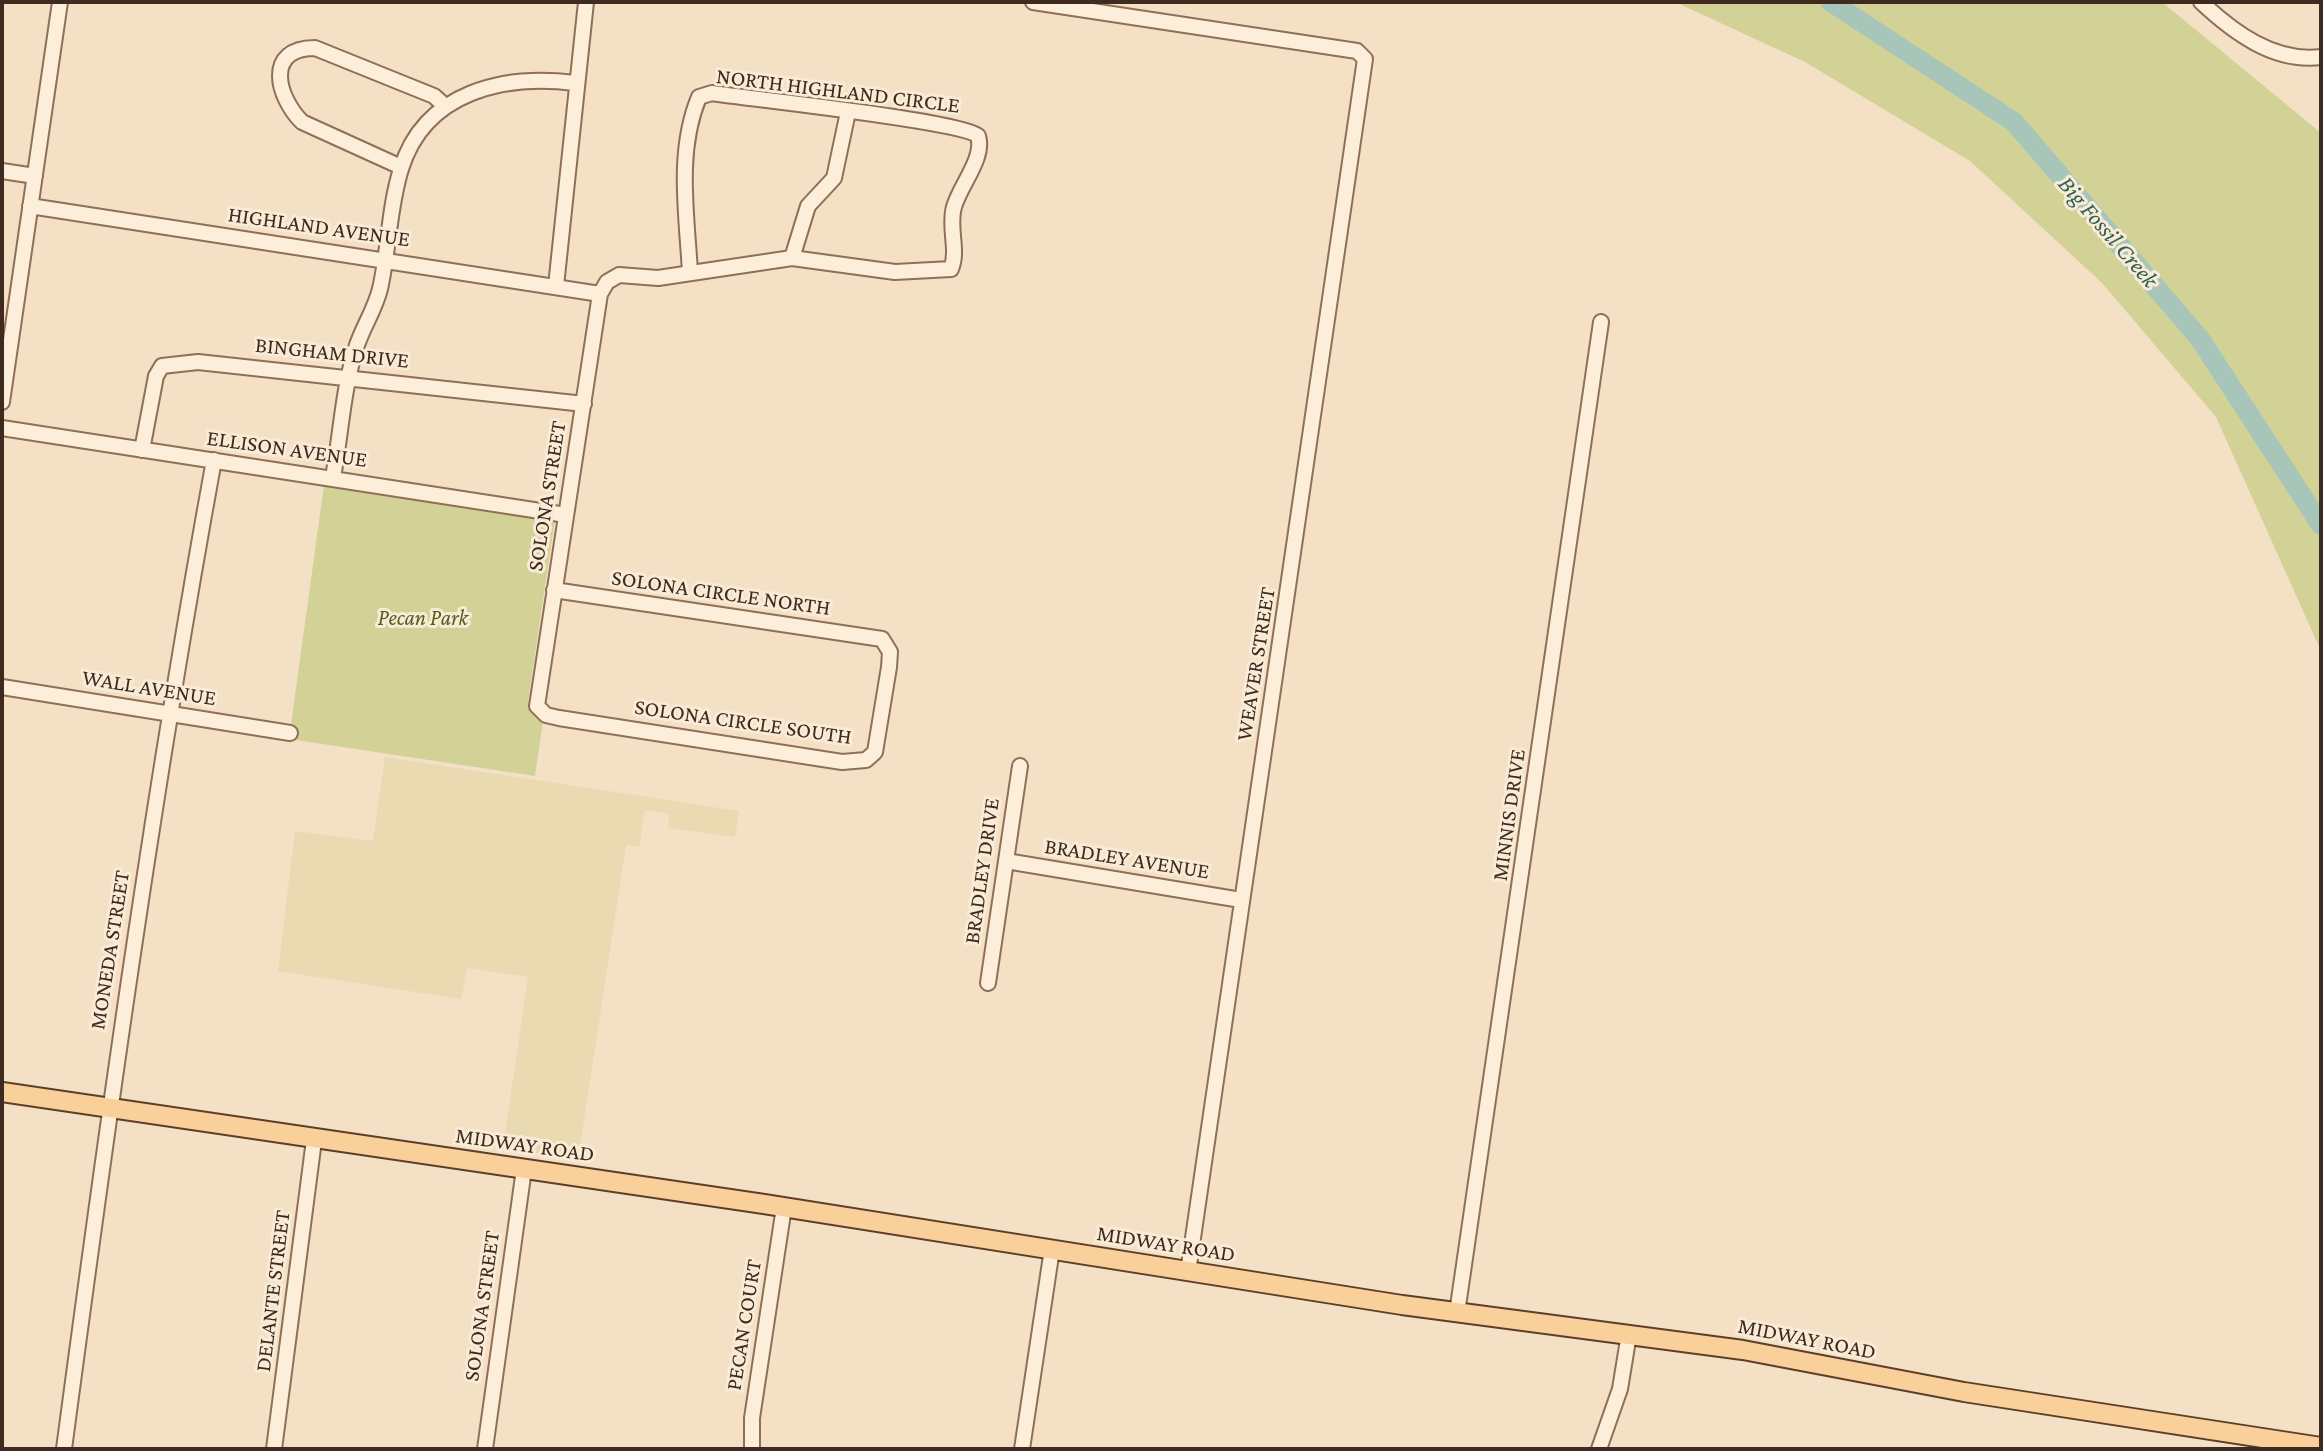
<!DOCTYPE html>
<style>
body{margin:0}
#map{position:relative;width:2323px;height:1451px;overflow:hidden;background:#f3e0c5;font-family:"Crimson Pro",serif}
canvas{display:block}
.frame{position:absolute;inset:0;border:4px solid #3e2a1e;pointer-events:none}
</style>
<div id="map">
<canvas width="2323" height="1451"></canvas>
<div class="frame"></div>
</div>
<script>
const c = document.querySelector('canvas').getContext('2d');
c.lineJoin = 'round';
function paint(path, color) { c.fillStyle = color; c.fill(path, 'evenodd'); }
function trace(path, color, width, dash) { c.strokeStyle = color; c.lineWidth = width; c.lineCap = dash ? 'butt' : 'round'; c.setLineDash(dash || []); c.stroke(path); }
function label(font, color, halo, rows, align = 'center') {
  c.font = font + ' "Crimson Pro",serif'; c.lineWidth = 6; c.setLineDash([]); c.textBaseline = 'middle'; c.strokeStyle = halo; c.fillStyle = color; for (const [text, x, y, turn = 0] of rows) {
    c.save(); c.translate(x, y); c.rotate((+turn || 0) * Math.PI / 180); c.textAlign = isNaN(turn) ? turn : align; if (halo) c.strokeText(text, 0, 0); c.fillText(text, 0, 0); c.restore();
  }
}
paint(new Path2D(`
 M385,757l354,54 -4,26 -67,-9 1,-14 -24,-4 -6,37 -13,-2 -48,314 -75,-11 25,-171 -61,-9 -6,31 -183,-28 17,-140 78,10z`), '#e9dab1');
paint(new Path2D(`
 M1675,2h487l159,131v518l-105,-234 -114,-134 -132,-122 -165,-99z
 M324,485l231,34 -27,182 15,20 -8,55 -246,-37z`), '#d2d297');
trace(new Path2D(`
 M1831,2l183,120 186,217 121,186`), '#a7c6b9', 20);
const minor = new Path2D(`
 M1033,2l324,49 8,8 -177,1213
 M2201,2c32,30 73,61 120,55
 M401,167l-99,-45c-25,-25 -38,-74 13,-74l119,48 11,10
 M2,171l33,5
 M30,206l570,88
 M792,258l16,-52 26,-28 14,-66
 M556,286l30,-284
 M2,402l58,-400
 M2,428l564,87
 M142,450l14,-74 6,-10 36,-4 386,42
 M333,477c8,-42 10,-91 24,-132 7,-20 18,-36 23,-56 9,-40 9,-82 21,-120 24,-78 104,-95 174,-86
 M554,590l328,49 8,13 -1,15 -14,85 -9,8 -24,2 -283,-44 -13,-3 -9,-9 63,-412 7,-12 12,-7 39,3 134,-20 103,14 56,-3c8,-19 -3,-41 3,-62 6,-22 31,-49 24,-71 -16,-15 -228,-37 -266,-43l-13,4c-23,55 -12,118 -9,176
 M2,687l288,46
 M1006,861l235,39
 M988,983l32,-217
 M1457,1313l144,-991
 M64,1449c44,-331 90,-661 150,-989
 M274,1449l40,-309
 M485,1449l39,-280
 M752,1449v-31l32,-211
 M1022,1449l30,-200
 M1599,1449l21,-60 9,-55`);
const major = new Path2D(`
 M2,1092l762,112 638,101 341,45 221,42 357,55`);
trace(minor, '#906f58', 18);
trace(major, '#5d3e2d', 22);
trace(minor, '#fceed9', 14);
trace(major, '#f9d09a', 18);
label('22px', '#3e2a1e', '#f9ebd5', [
 ["NORTH HIGHLAND CIRCLE",838,91,7],
 ["HIGHLAND AVENUE",319,227,8],
 ["BINGHAM DRIVE",332,353,6],
 ["ELLISON AVENUE",287,449,8],
 ["SOLONA STREET",547,496,-81],
 ["SOLONA CIRCLE NORTH",721,593,8],
 ["WEAVER STREET",1256,664,-81],
 ["WALL AVENUE",149,688,9],
 ["SOLONA CIRCLE SOUTH",743,722,8],
 ["MINNIS DRIVE",1509,815,-82],
 ["BRADLEY AVENUE",1127,859,9],
 ["BRADLEY DRIVE",982,871,-82],
 ["MONEDA STREET",110,950,-81],
 ["MIDWAY ROAD",525,1145,8],
 ["MIDWAY ROAD",1166,1244,9],
 ["DELANTE STREET",273,1291,-83],
 ["SOLONA STREET",482,1306,-82],
 ["PECAN COURT",744,1325,-81],
 ["MIDWAY ROAD",1807,1339,11]
]);
label('italic 22px', '#555d22', '#f9ebd5', [
 ["Pecan Park",423,618]
]);
label('italic 24px', '#2c6056', '#f9ebd5', [
 ["Big Fossil Creek",2108,232,49]
]);
</script>
